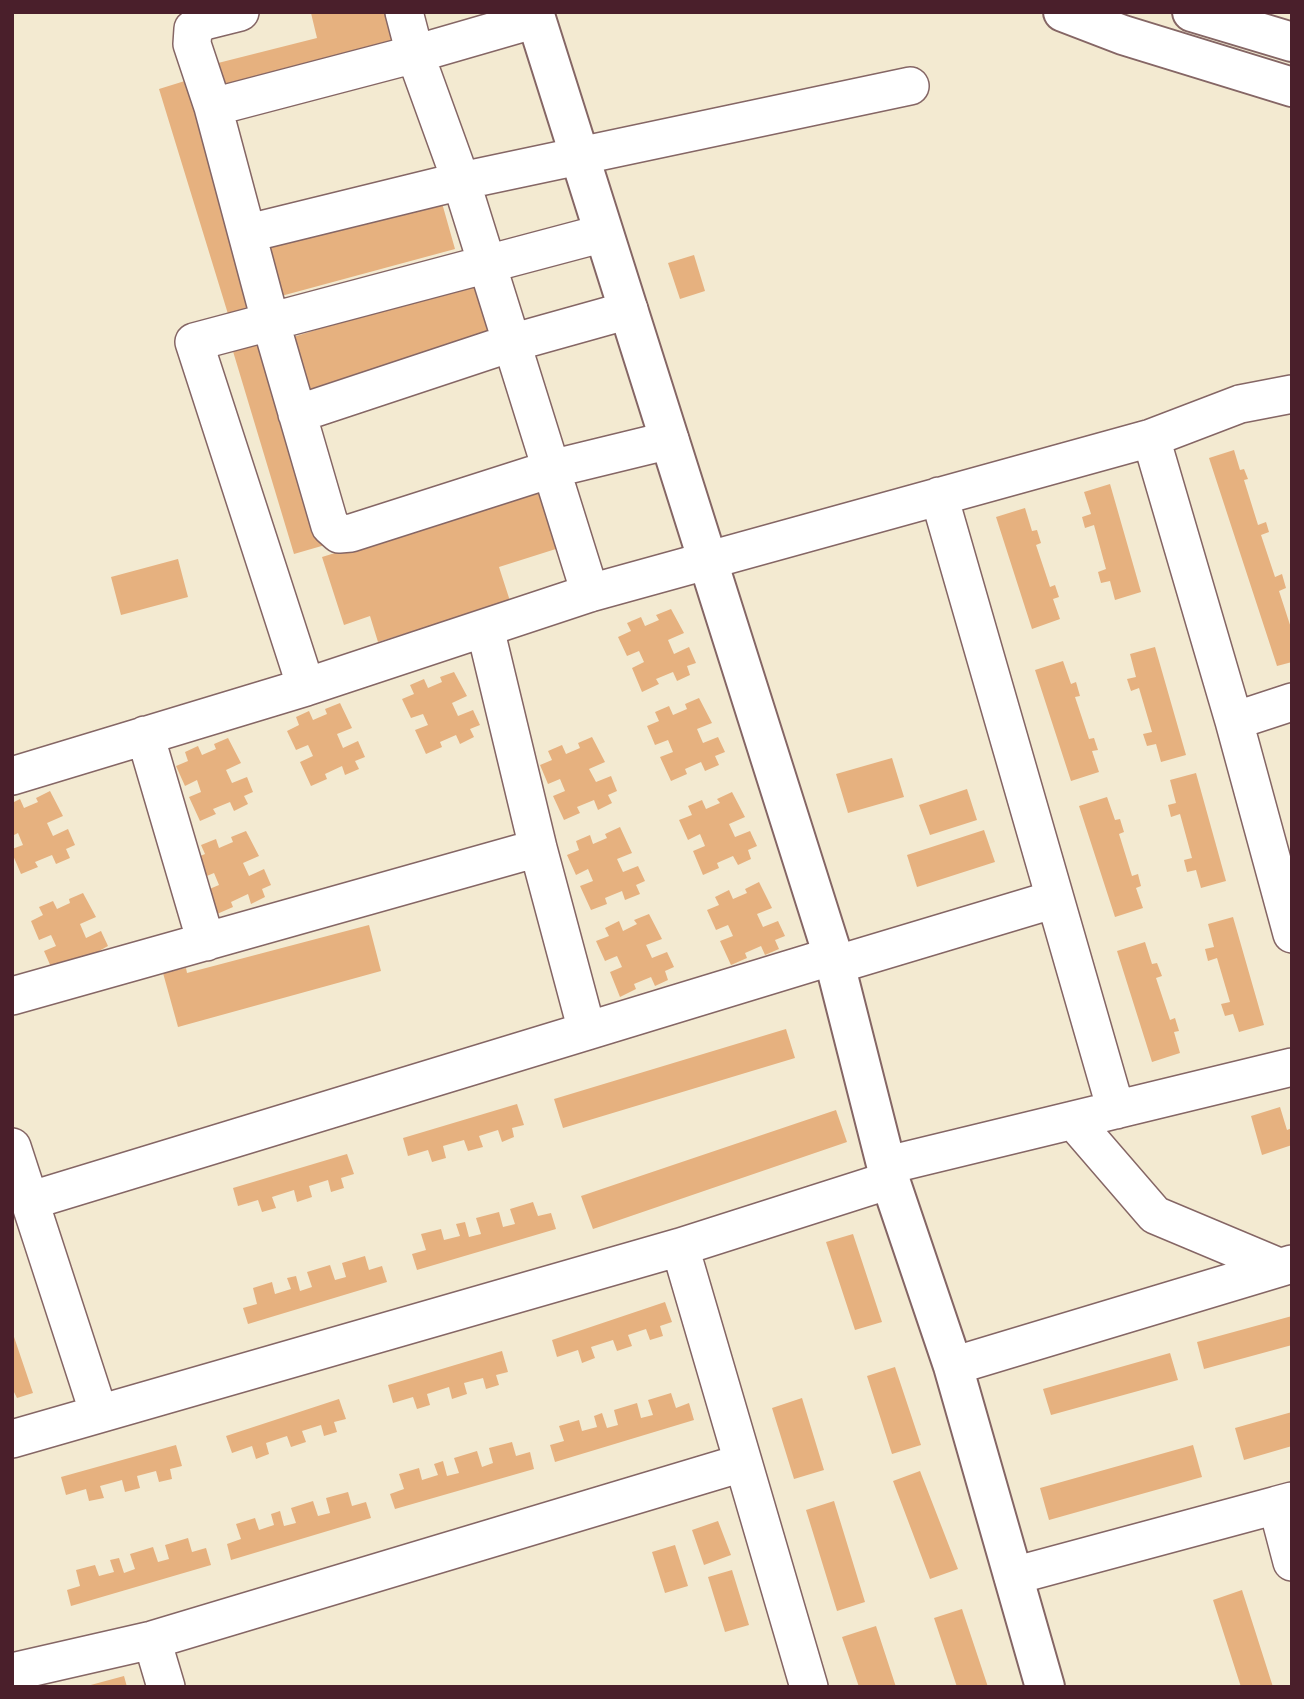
<!DOCTYPE html>
<style>
body{margin:0}
#map{position:relative;width:1304px;height:1699px;overflow:hidden;background:#f3ead1;font-family:Vollkorn,serif}
canvas{display:block}
.frame{position:absolute;inset:0;border:14px solid #4a1f2b;pointer-events:none}
</style>
<div id="map">
<canvas width="1304" height="1699"></canvas>
<div class="frame"></div>
</div>
<script>
const c = document.querySelector('canvas').getContext('2d');
c.lineJoin = 'round';
function paint(path, color) { c.fillStyle = color; c.fill(path, 'evenodd'); }
function trace(path, color, width, dash) { c.strokeStyle = color; c.lineWidth = width; c.lineCap = dash ? 'butt' : 'round'; c.setLineDash(dash || []); c.stroke(path); }
paint(new Path2D(`
 M315,12h84l10,39 -183,45 -8,-33 99,-25 -6,-25z
 M188,80l70,225 -30,9 -69,-225z
 M440,196l15,53 -185,50 -15,-53z
 M694,255l11,36 -25,8 -12,-36z
 M474,280l21,64 -189,59 -19,-64z
 M263,339l62,206 -31,9 -62,-206z
 M1234,450l6,20 4,-1 4,10 -4,1 14,45 8,-3 3,10 -8,3 14,42 7,-3 4,14 -7,3 13,40v31l-15,4 -68,-208z
 M1110,484l31,108 -26,8 -5,-19 -9,2 -3,-11 8,-3 -12,-44 -9,3 -3,-11 9,-3 -7,-22z
 M540,490l19,58 -60,19 11,34 -132,41 -8,-26 -26,9 -22,-68z
 M1025,508l7,23 5,-1 4,13 -5,2 14,42 5,-2 4,12 -6,2 7,20 -28,10 -36,-112z
 M178,559l10,38 -67,18 -10,-38z
 M671,609l13,24 -16,7 6,14 15,-7 7,16 -9,3 3,9 -13,6 -4,-9 -17,7 3,5 -17,8 -10,-24 12,-6 -5,-11 -12,5 -9,-19 13,-6 -4,-8 14,-6 4,9 14,-6 -3,-5z
 M1155,647l31,108 -25,7 -5,-18 -9,2 -4,-12 9,-2 -13,-44 -8,3 -4,-12 9,-2 -6,-23z
 M1063,661l8,23 5,-2 4,14 -5,1 14,42 5,-1 4,12 -6,1 7,21 -28,9 -36,-111z
 M454,672l13,24 -15,7 6,13 15,-6 7,15 -10,4 4,8 -14,7 -4,-9 -16,7 2,5 -16,7 -11,-24 13,-5 -5,-11 -12,4 -9,-19 12,-5 -4,-9 14,-6 4,9 14,-6 -2,-5z
 M699,698l13,25 -15,6 6,14 15,-6 7,15 -10,4 4,9 -14,6 -4,-9 -16,7 2,5 -16,7 -11,-24 13,-5 -5,-12 -13,5 -8,-19 12,-5 -4,-9 14,-6 4,9 14,-6 -2,-5z
 M340,703l12,25 -15,6 6,14 15,-7 7,16 -10,4 4,8 -14,6 -3,-9 -17,8 2,5 -16,7 -11,-24 13,-6 -5,-11 -12,5 -9,-19 12,-6 -3,-8 13,-6 4,9 14,-6 -2,-5z
 M592,737l13,25 -16,7 7,13 15,-6 6,15 -9,4 4,8 -14,7 -4,-10 -17,7 3,6 -16,7 -11,-24 12,-5 -5,-12 -12,5 -8,-19 12,-5 -4,-9 14,-6 4,9 14,-6 -2,-5z
 M228,738l13,25 -15,7 6,13 15,-6 6,15 -9,4 4,8 -14,7 -4,-9 -17,7 3,5 -16,7 -11,-24 12,-5 -4,-12 -12,6 -9,-20 12,-5 -3,-9 13,-6 4,9 14,-6 -2,-5z
 M892,758l12,39 -56,16 -12,-39z
 M1196,773l30,108 -25,7 -5,-18 -9,2 -3,-12 8,-2 -12,-44 -9,3 -3,-12 8,-2 -6,-23z
 M967,789l10,31 -47,15 -11,-30z
 M50,791l13,25 -16,7 6,13 15,-7 7,16 -9,4 4,9 -14,6 -4,-9 -17,7 3,5 -17,7 -9,-21v-4l11,-4 -5,-12 -6,3v-33l8,-4 4,9 14,-6 -2,-4z
 M732,792l13,25 -16,7 6,13 15,-6 7,15 -9,4 3,9 -13,6 -5,-9 -16,7 2,5 -16,7 -10,-24 12,-5 -5,-12 -12,6 -9,-20 13,-5 -4,-9 14,-6 4,9 14,-6 -3,-4z
 M1107,797l8,23 5,-1 4,13 -5,2 13,42 6,-2 3,12 -5,2 7,20 -28,9 -36,-111z
 M620,827l12,26 -15,6 6,13 15,-6 7,15 -9,4 4,9 -15,6 -3,-9 -17,7 2,6 -16,6 -11,-24 13,-5 -5,-12 -12,6 -9,-20 12,-5 -3,-9 14,-6 3,9 14,-6 -2,-4z
 M984,830l11,32 -78,25 -10,-32z
 M246,831l13,25 -16,7 6,13 15,-7 7,16 -9,4 3,8 -14,7 -3,-10 -17,8 2,5 -16,7 -10,-24 12,-5 -5,-12 -12,5 -9,-19 12,-5 -4,-9 15,-6 3,9 14,-6 -2,-5z
 M759,882l13,26 -15,6 6,13 15,-6 7,15 -10,4 4,9 -14,6 -4,-9 -16,7 2,5 -16,7 -11,-24 13,-5 -5,-11 -12,5 -9,-20 12,-5 -4,-8 14,-7 4,9 14,-6 -2,-4z
 M83,893l13,24 -16,7 6,14 15,-7 7,15 -9,5 4,8 -14,6 -4,-9 -17,7 -13,13 -11,-25 12,-5 -5,-11 -12,5 -8,-19 12,-6 -4,-8 14,-6 4,8 13,-6 -1,-4z
 M649,914l13,25 -16,6 6,13 15,-6 7,15 -9,4 3,9 -13,6 -4,-9 -17,7 2,5 -16,8 -10,-25 12,-5 -5,-11 -12,5 -9,-20 13,-5 -4,-8 14,-7 4,10 14,-7 -3,-4z
 M1233,917l31,108 -25,7 -6,-18 -8,2 -4,-12 9,-2 -13,-44 -9,3 -3,-12 9,-2 -6,-23z
 M369,925l12,46 -203,56 -15,-54 23,-5 1,5z
 M1145,942l7,22 5,-1 5,13 -6,2 14,42 5,-2 4,13 -5,1 6,21 -28,9 -35,-111z
 M786,1029l9,29 -232,70 -9,-29z
 M517,1104l7,21 -12,3 2,9 -12,5 -4,-12 -19,6 4,11 -15,4 -4,-11 -21,6 3,12 -14,4 -4,-12 -20,6 -5,-18z
 M1280,1107l7,23 5,-2v17l-30,10 -11,-39z
 M836,1110l11,32 -254,87 -12,-33z
 M347,1154l7,20 -13,4 3,10 -13,4 -3,-12 -19,6 3,11 -15,5 -3,-12 -22,7 4,11 -14,4 -4,-12 -20,6 -5,-18z
 M533,1202l5,14 13,-3 5,16 -139,41 -5,-16 14,-4 -5,-16 20,-5 3,11 16,-4 -4,-12 9,-2 4,15 12,-3 -5,-16 23,-6 4,15 12,-3 -5,-15z
 M853,1234l29,88 -27,8 -29,-88z
 M365,1256l4,14 13,-4 5,16 -139,42 -5,-16 14,-4 -4,-16 19,-6 3,12 16,-5 -4,-11 9,-2 4,15 12,-4 -5,-15 23,-7 5,15 11,-3 -4,-14z
 M665,1302l7,20 -12,4 3,10 -13,4 -4,-11 -18,6 4,11 -15,5 -4,-11 -22,7 4,11 -13,5 -4,-13 -21,7 -5,-17z
 M1292,1316v29l-88,24 -7,-27z
 M12,1331l21,62 -16,5 -5,-10z
 M502,1351l6,21 -12,3 3,10 -13,4 -3,-11 -19,5 3,11 -15,5 -3,-12 -22,7 3,11 -13,4 -4,-12 -20,6 -5,-18z
 M1170,1353l8,27 -127,35 -8,-26z
 M895,1367l26,78 -29,9 -25,-78z
 M671,1393l5,15 13,-5 5,17 -139,42 -5,-17 14,-4 -5,-15 20,-6 3,11 15,-4 -3,-11 8,-3 5,15 11,-3 -4,-15 23,-7 4,15 12,-3 -5,-15z
 M802,1398l22,72 -30,9 -22,-71z
 M339,1399l7,20 -12,3 3,10 -13,4 -3,-11 -19,6 4,11 -15,5 -4,-11 -21,7 3,11 -13,5 -4,-13 -20,7 -6,-17z
 M1292,1412v34l-48,14 -9,-32z
 M512,1442l4,14 14,-4 4,17 -139,40 -5,-15 14,-5 -5,-15 20,-6 3,12 16,-5 -4,-11 9,-3 4,15 12,-3 -5,-15 23,-7 5,16 11,-4 -4,-15z
 M176,1445l6,21 -12,3 2,10 -13,3 -3,-11 -19,5 3,12 -15,4 -3,-12 -22,6 4,12 -15,3 -3,-12 -20,6 -5,-18z
 M1193,1445l9,32 -153,43 -9,-32z
 M920,1471l38,98 -28,10 -37,-98z
 M348,1492l4,14 14,-4 5,16 -140,42 -4,-16 14,-5 -5,-15 19,-6 4,12 15,-5 -3,-11 9,-3 4,15 12,-3 -5,-15 22,-7 5,15 12,-3 -4,-15z
 M834,1501l31,101 -28,9 -31,-101z
 M718,1521l13,34 -27,10 -12,-35z
 M188,1538l4,14 14,-4 5,17 -140,41 -4,-16 13,-4 -4,-16 19,-5 4,11 15,-4 -4,-12 9,-2 5,15 11,-4 -5,-15 23,-7 5,15 11,-3 -4,-14z
 M675,1545l13,41 -23,7 -13,-41z
 M732,1570l17,55 -24,7 -17,-55z
 M1242,1590l31,97h-32l-28,-87z
 M962,1609l26,78h-31l-23,-69z
 M876,1626l20,61h-37l-17,-50z
 M124,1676l3,11h-40v-1z`), '#e6b17f');
const minor = new Path2D(`
 M404,12l11,42 46,127 129,412
 M536,19l-121,35 -202,53 57,213 60,206 9,8 12,-1 200,-64 119,-29
 M213,107l-21,-63 1,-15 11,-8 36,-9
 M249,233l212,-52 449,-95
 M297,414l214,-71 118,-33
 M1151,438l83,283 58,213
 M939,496l177,614
 M485,628l53,220 49,183
 M306,687l-112,-345 410,-109
 M1234,721l58,-19
 M145,735l61,207
 M12,776l294,-89 284,-94 561,-155 89,-34 52,-10
 M835,965l220,-66
 M12,996l526,-148
 M1073,1120l82,95 124,52
 M12,1147l87,267
 M888,1165l404,-98
 M29,1201l804,-245
 M680,1247l129,440
 M953,1366l339,-102
 M12,1439l668,-192 210,-67
 M1292,1501l-15,4 15,57
 M1013,1576l264,-71
 M152,1640l14,47
 M12,1672l140,-32 590,-177`);
const major = new Path2D(`
 M534,12l299,944 57,224 63,186 92,321
 M1063,12l60,23 169,52
 M1192,12l100,30`);
trace(minor, '#856665', 40);
trace(major, '#856665', 42);
trace(minor, '#fff', 37);
trace(major, '#fff', 38);
</script>
